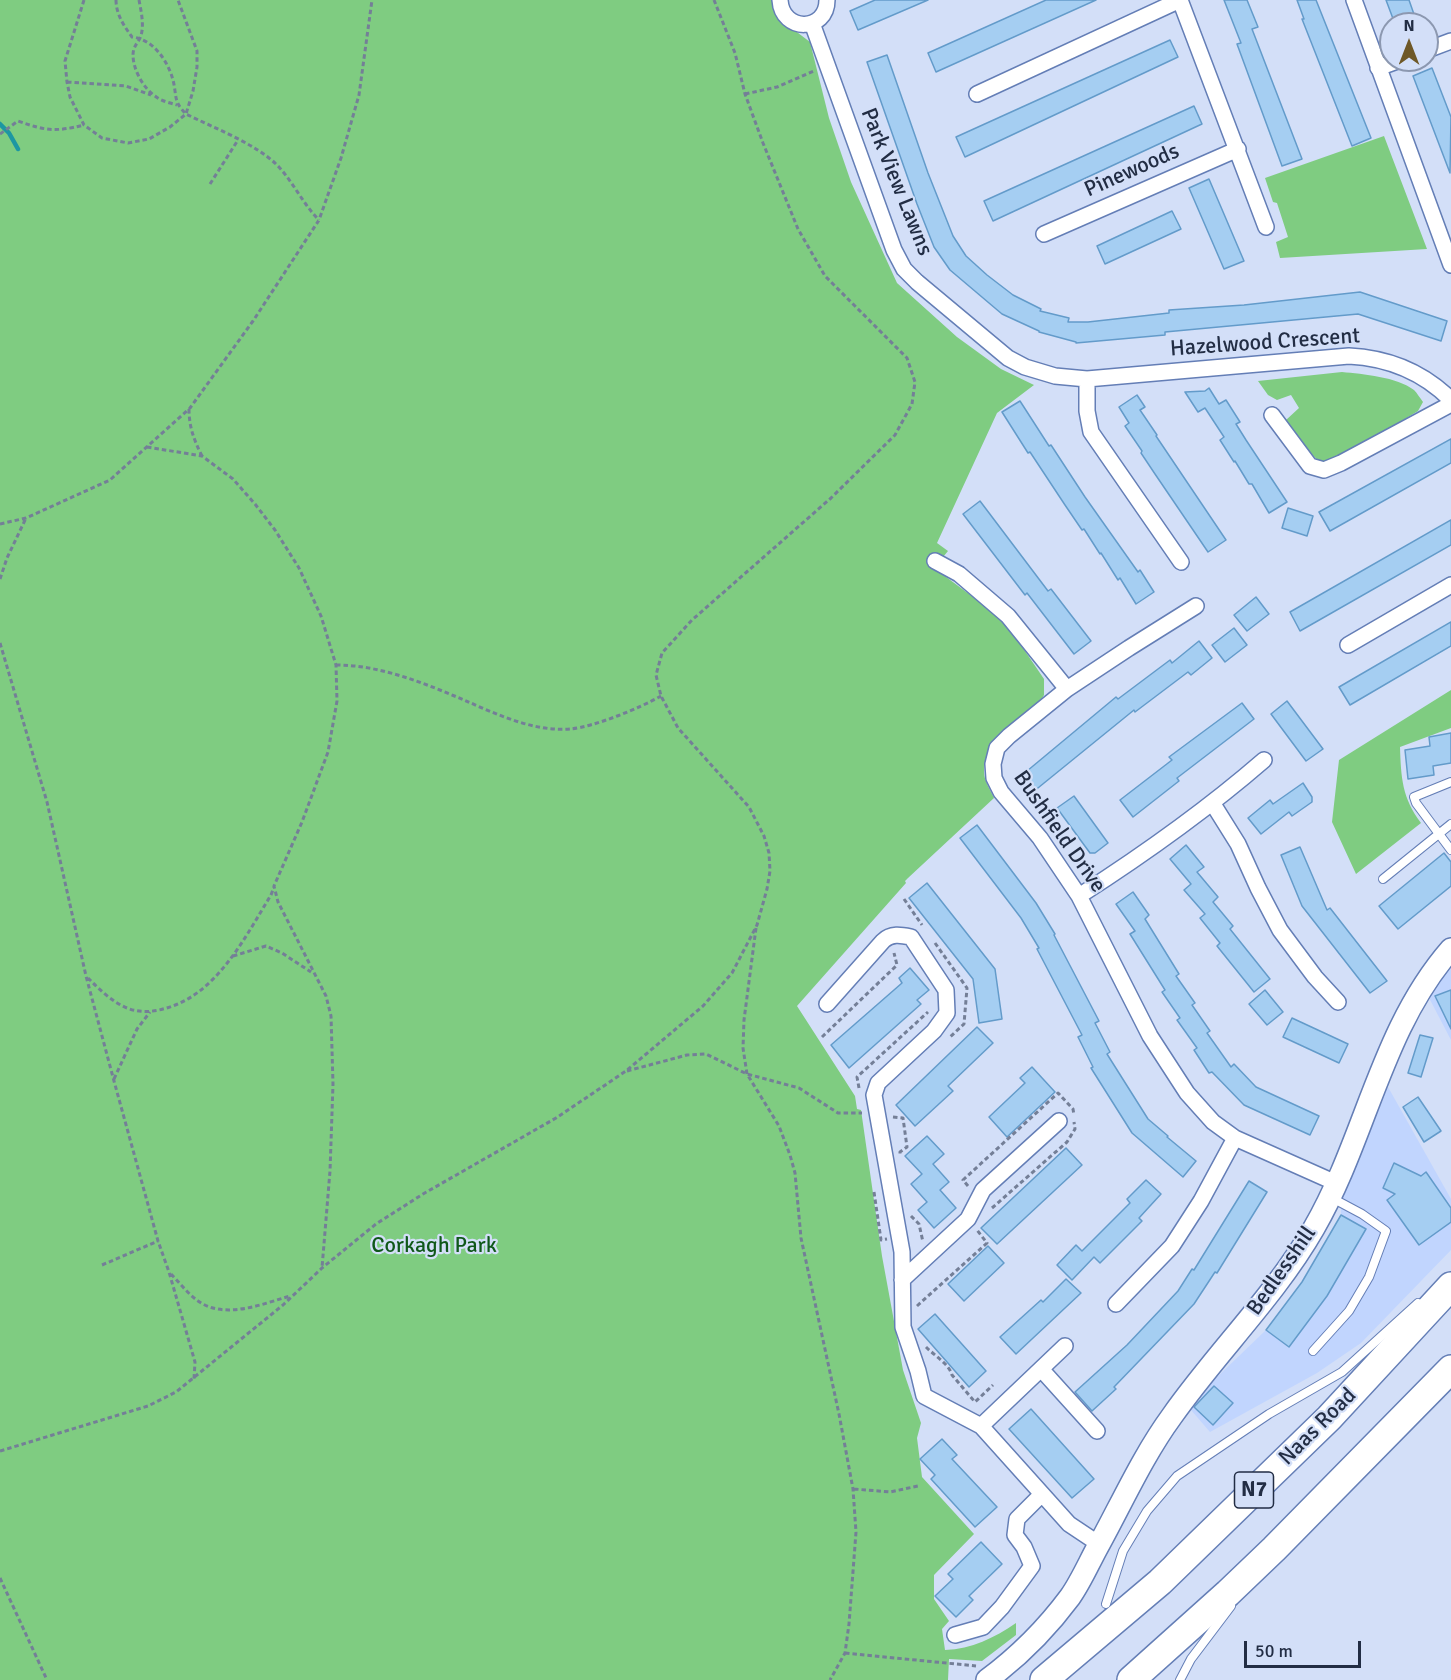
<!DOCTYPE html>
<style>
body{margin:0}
#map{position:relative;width:1451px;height:1680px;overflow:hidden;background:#d3dff8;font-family:Signika,sans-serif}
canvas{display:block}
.north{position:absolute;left:1379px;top:12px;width:60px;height:60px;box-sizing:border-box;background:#d3dff8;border:2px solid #8c98b0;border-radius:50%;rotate:0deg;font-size:16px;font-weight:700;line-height:24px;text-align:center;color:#222d44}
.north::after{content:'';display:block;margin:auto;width:21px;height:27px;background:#6e5827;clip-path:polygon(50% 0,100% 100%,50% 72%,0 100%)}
.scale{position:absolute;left:1244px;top:1641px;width:117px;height:27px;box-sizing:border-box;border:3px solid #222d44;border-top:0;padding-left:8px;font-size:18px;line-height:21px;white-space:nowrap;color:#222d44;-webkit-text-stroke:4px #d3dff8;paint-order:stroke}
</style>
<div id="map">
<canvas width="1451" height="1680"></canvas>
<div class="north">N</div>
<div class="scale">50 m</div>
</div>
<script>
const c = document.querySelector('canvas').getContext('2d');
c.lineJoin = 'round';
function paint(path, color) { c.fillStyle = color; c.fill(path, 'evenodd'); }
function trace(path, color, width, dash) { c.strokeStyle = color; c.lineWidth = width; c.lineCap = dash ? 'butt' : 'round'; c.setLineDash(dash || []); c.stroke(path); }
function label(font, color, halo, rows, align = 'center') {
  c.font = font + ' Signika,sans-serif'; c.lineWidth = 4.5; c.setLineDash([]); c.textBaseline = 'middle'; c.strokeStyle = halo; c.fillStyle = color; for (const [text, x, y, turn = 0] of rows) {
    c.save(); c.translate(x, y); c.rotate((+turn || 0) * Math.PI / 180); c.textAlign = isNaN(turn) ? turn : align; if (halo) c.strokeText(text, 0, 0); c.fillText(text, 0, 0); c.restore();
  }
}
paint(new Path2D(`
 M1451,964v76l-24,-46z
 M1388,1087l63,112v51l-90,93 -44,30 -107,59 -19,-22 23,-30 52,-50 39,-52 36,-63v-12z`), '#c1d5fe');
paint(new Path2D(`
 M0,0h772l5,17 33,25 19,76 22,64 46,101 60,54 44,32 33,16 -37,28 -60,130 11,8 -14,17 70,52 40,59v16l-4,7c-22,19 -57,38 -56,70 0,9 7,19 10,26l-86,80 -3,3 1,2 -109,123 58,90 2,13 4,1 21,146 21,114 18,53 -4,15 5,39 52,57 -40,41v24l15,22 -7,8 3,21c27,-1 49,-12 71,-27v12l-34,26 -33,-2 -1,21h-948z
 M1384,136l43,113 -147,9 -4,-16 12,-5 -11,-34 -4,-1 -8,-24z
 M1342,372c21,2 55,5 72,18 3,3 6,8 9,12l-5,9 -84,51 -10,4 -20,-19 -18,-27 13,-12 -8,-13 -14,5 -9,-5 -10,-14z
 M1451,690v38l-51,19c1,30 2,51 21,76l-65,51 -24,-52 7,-62z`), '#7fcc81');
trace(new Path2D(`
 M0,124l9,9 9,16`), '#1d97a2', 4.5);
const building = new Path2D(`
 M875,0h53l-70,30 -8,-19z
 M1046,0h50l-160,72 -8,-19z
 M1224,0h23l11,27 -6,2 50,130 -20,7 -45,-122 4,-1z
 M1297,0h19l55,138 -19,8 -50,-127h2z
 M1386,0h23l7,20 -10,4h-11z
 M1170,40l8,17 -213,100 -9,-20z
 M887,55l41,118 25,63 13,20 21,19 26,20 28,14 -1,2 29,7 -1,4h20l81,-9v-3l75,-5 116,-13 87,29 -6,20 -83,-27 -193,18v3l-89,8v-1l-37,-10v-1l-37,-17 -52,-44 -16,-23 -17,-43 -50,-142z
 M1432,68l19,49 -1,56 -37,-97z
 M1194,106l8,18 -209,97 -9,-20z
 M1209,179l35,82 -20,8 -35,-81z
 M1172,211l9,18 -76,35 -8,-18z
 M1209,388l10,16 7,-4 14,22 -4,2 10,16 41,62 -18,11 -17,-29h-3l-14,-23 -1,1 -14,-22 4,-3 -19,-29 -7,4 -13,-20 20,-1z
 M1137,395l8,12 -5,3 17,25 -1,1 70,104 -18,12 -53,-78 -14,-21 1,-2 -17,-25 4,-3 -10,-16z
 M1020,401l29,45 2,-1 34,52 53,75 2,-2 14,22 -18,12 -16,-26 -2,2 -17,-27 -1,1 -16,-25 -2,1 -17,-25 -35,-53 -2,1 -26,-41z
 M1451,439v24l-121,68 -11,-19z
 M980,501l68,90 3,-2 40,52 -17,13 -47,-61 -2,2 -62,-81z
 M1288,508l25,8 -6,20 -25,-8z
 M1451,520v25l-151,86 -10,-19z
 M1256,597l13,17 -22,17 -13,-16z
 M1451,622v24l-101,59 -11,-18z
 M1234,628l13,17 -22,17 -13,-17z
 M1199,641l13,17 -21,17 -3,-3 -53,40 -1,-2 -101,82 -12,-16 95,-79 2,2 52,-39 2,3z
 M1287,701l36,48 -17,12 -35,-47z
 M1242,703l12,16 -77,59 2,3 -46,36 -13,-17 52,-40 -3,-3z
 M1451,733v30l-18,3 1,9 -26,4 -3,-29 25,-4 -1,-9z
 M1303,783l9,14v5l-20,14 -3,-4 -28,22 -13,-16 22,-18 3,4z
 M1074,796l34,47 -13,10h-5l-33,-45z
 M977,825l59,78 19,31 -1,1 45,86 -4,2 15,29 -3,2 41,65 20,17 -1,1 29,24 -13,16 -51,-44 -41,-65 2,-1 -15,-30 4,-2 -45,-86 2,-1 -18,-30 -61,-80z
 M1186,845l18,22 -7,5 21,25 -5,5 20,24 -3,3 40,50 -16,13 -37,-46 3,-3 -20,-25 5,-4 -21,-24 7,-6 -21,-25z
 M1300,847l27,63 3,-2 57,73 -17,12 -68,-87 -21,-51z
 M1444,853l7,9v24l-53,43 -19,-23z
 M927,883l68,86 7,50 -23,4 -6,-44 -64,-81z
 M1133,892l16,23 -4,4 34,55 -3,2 19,27 -3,2 18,26 -3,2 24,34 3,-3 22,23 63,29 -9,19 -66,-30 -32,-33 -3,1 -15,-23 3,-2 -20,-28 3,-2 -18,-26 3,-2 -35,-56 5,-3 -19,-27z
 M910,968l19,22 -12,10 4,4 -72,64 -18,-23 71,-62 -3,-5z
 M1265,990l18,22 -16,13 -18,-21z
 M1451,990v39l-16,-33z
 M1292,1018l56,26 -9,19 -56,-26z
 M977,1027l16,16 -45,43 5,5 -38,35 -19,-21z
 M1420,1035l13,3 -12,39 -13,-4z
 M1032,1067l23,25 -48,45 -18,-20 36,-34 -5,-5z
 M1418,1097l23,34 -17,11 -21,-35z
 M927,1136l17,18 -11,10 16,18 -9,8 16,18 -22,20 -16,-18 9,-8 -16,-18 11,-10 -17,-18z
 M1066,1148l16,17 -85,79 -16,-16z
 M1394,1163l27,13 5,-4 25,36v14l-32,23 -32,-45 8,-6 -12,-6z
 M1146,1180l15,14 -22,24 3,3 -42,42 -6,-6 -22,23 -15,-15 19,-20 6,6 48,-48 -3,-4z
 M1249,1181l18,11 -50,81 -2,-1 -21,32 -80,83 2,2 -24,22 -17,-19 52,-47 51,-54 14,-22 2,1z
 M1341,1215l25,14 -39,67 -38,51 -23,-17 36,-48z
 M988,1246l16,17 -40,38 -16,-17z
 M1066,1279l15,14 -65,61 -16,-17 41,-37 2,2z
 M935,1314l51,57 -17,16 -51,-58z
 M1214,1386l19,17 -20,22 -19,-18z
 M1031,1409l63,70 -22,19 -63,-69z
 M942,1439l15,16 -5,4 45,48 -22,20 -44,-48 4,-4 -15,-16z
 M981,1542l21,22 -33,32 4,4 -17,17 -21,-21 18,-17 -5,-5z`);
paint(building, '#a5cef2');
trace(building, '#639bca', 1.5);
const lane = new Path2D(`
 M1451,782l-37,15 2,6 35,47
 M1383,879l68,-55
 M1313,1351l36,-40 20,-34 17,-46 -24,-17 -30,-16
 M1106,1604l17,-53 24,-40 30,-35 92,-62 73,-42 76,-69
 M1180,1680l11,-21 40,-53`);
const street = new Path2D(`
 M780,0c2,33 47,32 47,0
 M1180,0l86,227
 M1354,0l97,265
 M812,23l82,227 10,19 13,13 91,76 17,9 30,9 32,3 262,-23c39,2 74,16 102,44
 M1427,50l24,-9
 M1378,68l22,-8
 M977,94l203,-94
 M1044,234l194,-85
 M1087,379v32l4,21 90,130
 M1272,415l38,51 14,4 17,-7 110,-59
 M935,561l24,13 49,42 59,73
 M1196,606l-67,42 -62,41 -58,47 -12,12 -4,16 1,14 7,14 39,46 39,58 71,140 37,57 26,29 22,16 101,45
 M1348,645l103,-60
 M1213,804l25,40 20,44 22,42 35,47 23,25
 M1079,896c67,-43 125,-84 185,-136
 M827,1004l56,-63c8,-8 18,-6 28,-4l35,53 1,23 -13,18 -56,52 -4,12 28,157 1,75 15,44 6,25 57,30 88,98 30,20
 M902,1280l66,-61 15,-29 76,-69
 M1116,1304l56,-58 29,-45 34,-63
 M1041,1369l56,62
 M981,1426l84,-80
 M955,1635l28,-8 19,-20 30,-41 -8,-19 -9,-12 2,-16 25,-25`);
const secondary = new Path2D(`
 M987,1680c31,-23 60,-52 83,-83 10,-14 18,-32 26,-47 25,-45 46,-93 76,-134 45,-64 103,-120 142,-188 52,-90 67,-199 137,-279`);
const highway = new Path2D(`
 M1044,1680l116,-98 169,-164 122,-132
 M1131,1680l97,-87 46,-44 177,-180`);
trace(lane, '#647eb6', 10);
trace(street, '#647eb6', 18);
trace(secondary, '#647eb6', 24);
trace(highway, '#647eb6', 30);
trace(new Path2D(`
 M84,0l-19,61 2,21 3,15 14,28 18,13 26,5 21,-4 21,-12 16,-13 7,-23 4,-24v-16l-19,-51
 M116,0c0,14 8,26 16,37 21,2 36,24 41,43 4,16 0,21 13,34 28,14 68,29 90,50 17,17 26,39 43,56
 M139,0c2,11 6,27 1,38 -3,6 -7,9 -7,17 0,14 10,33 22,41 6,5 15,7 22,9
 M67,82l59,4 25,9
 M745,94l32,-7 37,-16
 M0,134l18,-13c28,10 37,11 66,4
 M210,184l28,-44
 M189,409c0,18 5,31 13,47
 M147,447l55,9 31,23 22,25 20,26 24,38 22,48 15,49 1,36 -9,51 -26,70 -28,64 4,16 48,94 5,20 2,68 -3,87 -8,97
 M0,524l26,-6 84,-38 80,-72 63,-87 66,-101 22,-62 18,-63 13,-95
 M0,579l7,-21 19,-40
 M0,643l47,159 39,174 28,105 44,160 11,31 26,90 -1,17
 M336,665c44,0 88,18 128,35 32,14 70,32 106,29 24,-2 70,-21 91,-33
 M904,899l18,26
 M756,928l-12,92 -1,28 4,26 32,52 11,29 5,18 6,65 38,176 14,75 3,43 -7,92 -4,29 -15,27
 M935,943l32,45 -3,36 -14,13
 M233,956l33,-10 16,7 29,19
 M88,978c11,11 24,24 39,30 12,5 25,4 36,1 53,-13 81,-70 108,-114l3,-8
 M822,1037l75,-72 -3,-12
 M627,1071l60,-16 19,-1 41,20 52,14 39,25h24
 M114,1079l23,-50 13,-17
 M859,1088l-2,-11 71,-65
 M893,1117l10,1 4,29 -7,5v2
 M968,1186l-5,-6 95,-87 15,16 1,6
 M874,1192l7,48 6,-1
 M992,1208l75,-66 8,-13 -1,-7
 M911,1216l8,8 4,18
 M102,1265l56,-24
 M171,1274c8,8 17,20 27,27 27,19 64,3 92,-5
 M917,1306l70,-63 -10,-13
 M926,1347c9,9 23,17 26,28l23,27 18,-17
 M0,1451l148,-45 28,-14 107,-87 39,-37 54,-44 47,-30 133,-76 70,-47 77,-65 29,-33 25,-48 10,-36 3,-18 -1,-18 -5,-17 -15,-29 -71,-79 -17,-32 -5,-21 6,-22 30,-33 139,-122 64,-63 17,-31 3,-22 -8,-24 -82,-82 -27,-47 -35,-86 -18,-49 -10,-41 -21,-53
 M854,1489l36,3 28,-6
 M0,1578l47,102
 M845,1653l131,13`), '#747f97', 3, [4.5, 3]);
trace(lane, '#fff', 8);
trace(street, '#fff', 15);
trace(secondary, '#fff', 21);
trace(highway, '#fff', 27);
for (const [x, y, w] of [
 [1254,1490,39]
]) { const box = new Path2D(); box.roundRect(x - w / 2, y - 18, w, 36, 4.5); c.fillStyle = '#d3dff8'; c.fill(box); trace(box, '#222d44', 1.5); }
label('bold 21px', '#222d44', null, [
 ["N7",1254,1490]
]);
label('22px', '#222d44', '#d3dff8', [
 ["Pinewoods",1132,171,-24],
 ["Park View Lawns",896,182,68],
 ["Hazelwood Crescent",1265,343,-4],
 ["Bushfield Drive",1059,832,55],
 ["Bedlesshill",1282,1271,-55],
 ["Naas Road",1318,1427,-45]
]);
label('22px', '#0f5819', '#d3dff8', [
 ["Corkagh Park",434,1246]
]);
</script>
